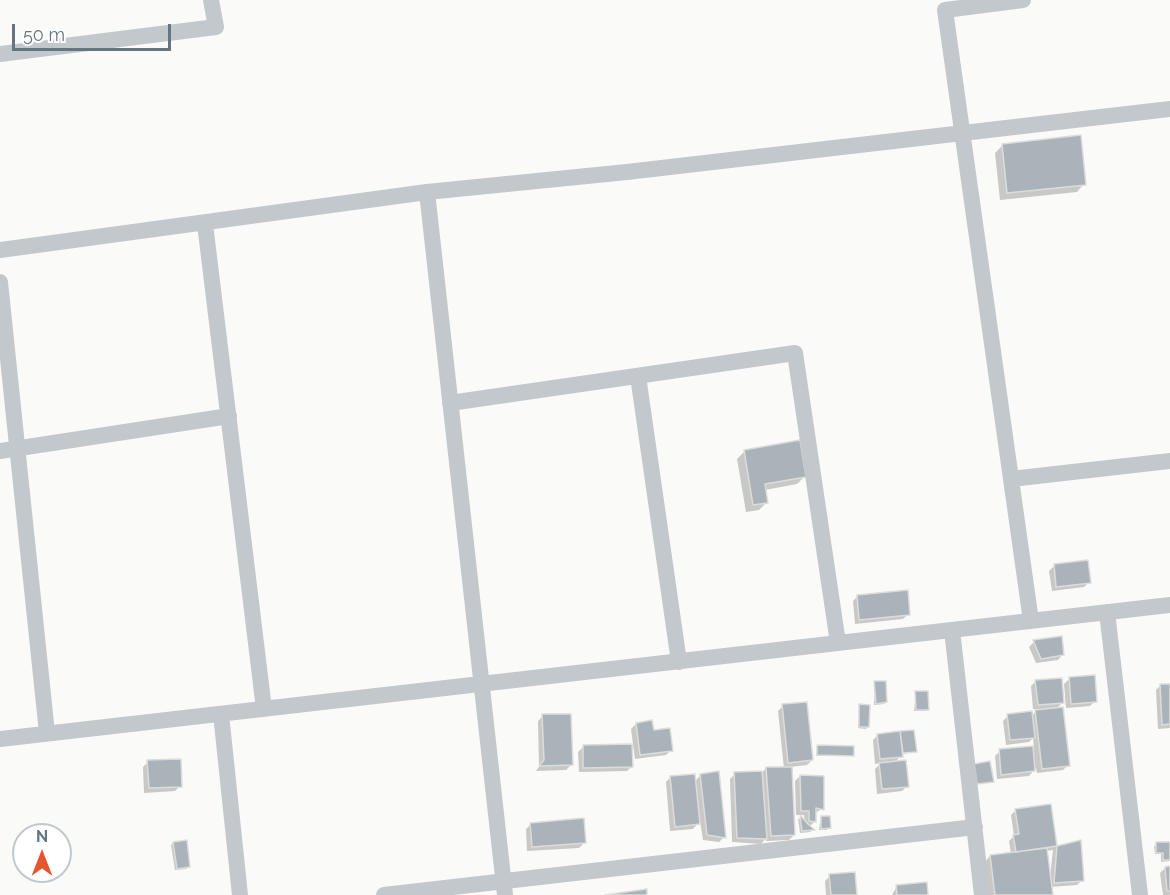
<!DOCTYPE html>
<style>
body{margin:0}
#map{position:relative;width:1170px;height:895px;overflow:hidden;background:#fafaf8;font-family:Raleway,sans-serif}
canvas{display:block}
.north{position:absolute;left:12px;top:823px;width:60px;height:60px;box-sizing:border-box;background:#fff;border:2px solid #c1c8cd;border-radius:50%;rotate:0deg;font-size:16px;font-weight:700;line-height:24px;text-align:center;color:#657683}
.north::after{content:'';display:block;margin:auto;width:21px;height:27px;background:#e4572e;clip-path:polygon(50% 0,100% 100%,50% 72%,0 100%)}
.scale{position:absolute;left:12px;top:24px;width:159px;height:27px;box-sizing:border-box;border:3px solid #657683;border-top:0;padding-left:8px;font-size:18px;line-height:21px;white-space:nowrap;color:#657683;-webkit-text-stroke:4px #fff;paint-order:stroke}
</style>
<div id="map">
<canvas width="1170" height="895"></canvas>
<div class="north">N</div>
<div class="scale">50 m</div>
</div>
<script>
const c = document.querySelector('canvas').getContext('2d');
c.lineJoin = 'round';
function paint(path, color) { c.fillStyle = color; c.fill(path, 'evenodd'); }
function trace(path, color, width, dash) { c.strokeStyle = color; c.lineWidth = width; c.lineCap = dash ? 'butt' : 'round'; c.setLineDash(dash || []); c.stroke(path); }
paint(new Path2D(`
 M1003,145l81,39 -7,8 -77,8 -5,-47z
 M745,451l59,26 -7,7 -32,6 2,12 -8,8 -13,2 -9,-53z
 M1054,566l35,16 -5,5 -32,4 -3,-20z
 M858,596l50,18 -5,5 -48,5 -2,-23z
 M1034,642l29,12 -5,6 -22,3 -7,-16z
 M1069,679l26,22 -5,5 -24,2 -2,-24z
 M1036,681l27,21 -7,7 12,56 -5,5 -26,3 -1,-5 -7,8 -32,3 -2,-23 5,-5 34,-4 -1,-9 -4,4 -23,3 -3,-24 5,-5h23l8,-7h-6l-2,-23z
 M875,683l11,19 -2,2 -10,1z
 M1161,685l9,10v33l-12,1 -2,-39z
 M916,692l11,17 -2,2h-11z
 M783,706l29,54 -5,5 -17,2 4,68 -5,5 -23,1v-3l-5,6 -29,-2 -2,-63 5,-5 27,-1 4,-5 18,1 -6,-58z
 M860,706l8,20 -2,3 -8,-1z
 M543,716l28,49 -5,5 -30,1 3,-4 -1,-46z
 M636,724l16,8 19,18 -5,5 -31,4 -4,-30z
 M913,732l2,19 -14,4 -6,8 12,23 -5,5 -25,3 -2,-25 6,-6 -6,1 -2,-24 5,-5z
 M818,746l34,9 -36,1z
 M583,747l49,19 -5,5 -48,1 -1,-20z
 M148,762l32,24 -5,5 -31,2 -1,-26z
 M701,775l23,62 -5,5 -16,-2 -3,-19 -7,8 -23,2 -4,-49 5,-5 23,5z
 M800,776l22,33 -7,4v8l-6,6 2,5 -11,1 -2,-15 7,5 -1,-8h-8l-1,-34z
 M1050,806l6,41 24,-6 2,39 -5,5 -27,2 1,8h-65l-3,-31 7,-8 21,-2 -2,-13 5,-5 -3,-21 5,-5zM1053,850l-3,27 -4,-26z
 M821,817l8,11 -2,2h-8z
 M531,824l53,19 -5,5 -52,3 -1,-22z
 M173,843l15,24 -2,2 -11,1 -4,-25z
 M1170,843v18l-9,1v-8h-6l-1,-8z
 M1165,868h5v27h-7l-3,-22z
 M830,876l26,19h-30l-1,-14z
 M897,886l30,9h-38h3z`), '#0003');
const building = new Path2D(`
 M1081,135l5,50 -79,8 -5,-49z
 M800,440l6,37 -41,7 3,19 -15,2 -9,-55z
 M1088,560l3,23 -35,4 -2,-23z
 M908,590l2,25 -51,5 -2,-25z
 M1062,636l2,19 -23,4 -8,-19z
 M1095,675l2,27 -26,2 -2,-27z
 M1062,678l2,25 -26,2 -3,-25z
 M874,681h12l1,21 -11,2z
 M1160,684h10v40l-8,1z
 M915,691h13l1,19h-13z
 M807,702l6,58 -25,3 -6,-59z
 M859,704l11,1 -1,22h-10z
 M1063,707l7,59 -28,3 -7,-59z
 M1032,711l3,27 -25,2 -3,-26z
 M542,714h29l2,51 -34,1 5,-6z
 M652,720l2,10 16,-2 3,23 -33,4 -4,-32z
 M914,730l3,22 -14,1 -3,-22z
 M900,731l3,26 -23,2 -3,-25z
 M632,744l1,23 -50,1v-23z
 M817,745l37,1v10l-37,-1z
 M1033,746l2,25 -34,4 -2,-26z
 M181,759l1,28 -33,1 -2,-28z
 M906,760l3,27 -27,2 -3,-26z
 M990,761l4,21 -17,2 -3,-20z
 M766,767h26l3,68 -24,1z
 M719,771l7,67 -19,-3 -7,-61z
 M762,771l5,68 -30,-1 -3,-66z
 M695,774l5,50 -25,3 -5,-51z
 M800,775l24,1v34l-8,-2v14l-7,-1v-10h-8z
 M1051,804l6,42 -41,6 -3,-17 6,-1 -4,-25z
 M800,815l8,9 7,6 -13,1z
 M821,816h9l1,12 -10,1z
 M584,818l2,25 -54,4 -2,-24z
 M187,840l3,27 -13,2 -4,-27z
 M1081,840l3,41 -30,2 3,-37z
 M1156,842h14v18h-7v-7h-7z
 M1047,848l6,47h-58l-5,-40z
 M1170,866v25h-3l-2,-24z
 M855,872l2,23h-26l-2,-21z
 M927,882l1,13h-31l-1,-10z
 M647,889v6h-42z`);
paint(building, '#aab3b9');
trace(building, '#dcdcda', 1.5);
trace(new Path2D(`
 M1023,0l-78,10 86,611
 M0,54l216,-27 -5,-27
 M427,192l78,703
 M205,224l59,485
 M0,250l427,-58 200,-20 543,-63
 M0,282l47,451
 M638,376l41,286
 M450,403l345,-50 43,290
 M0,451l229,-35
 M1011,479l159,-18
 M1107,612l33,283
 M952,630l30,265
 M221,714l19,181
 M0,739l1170,-134
 M384,895l591,-68`), '#c3c8cc', 16);
</script>
